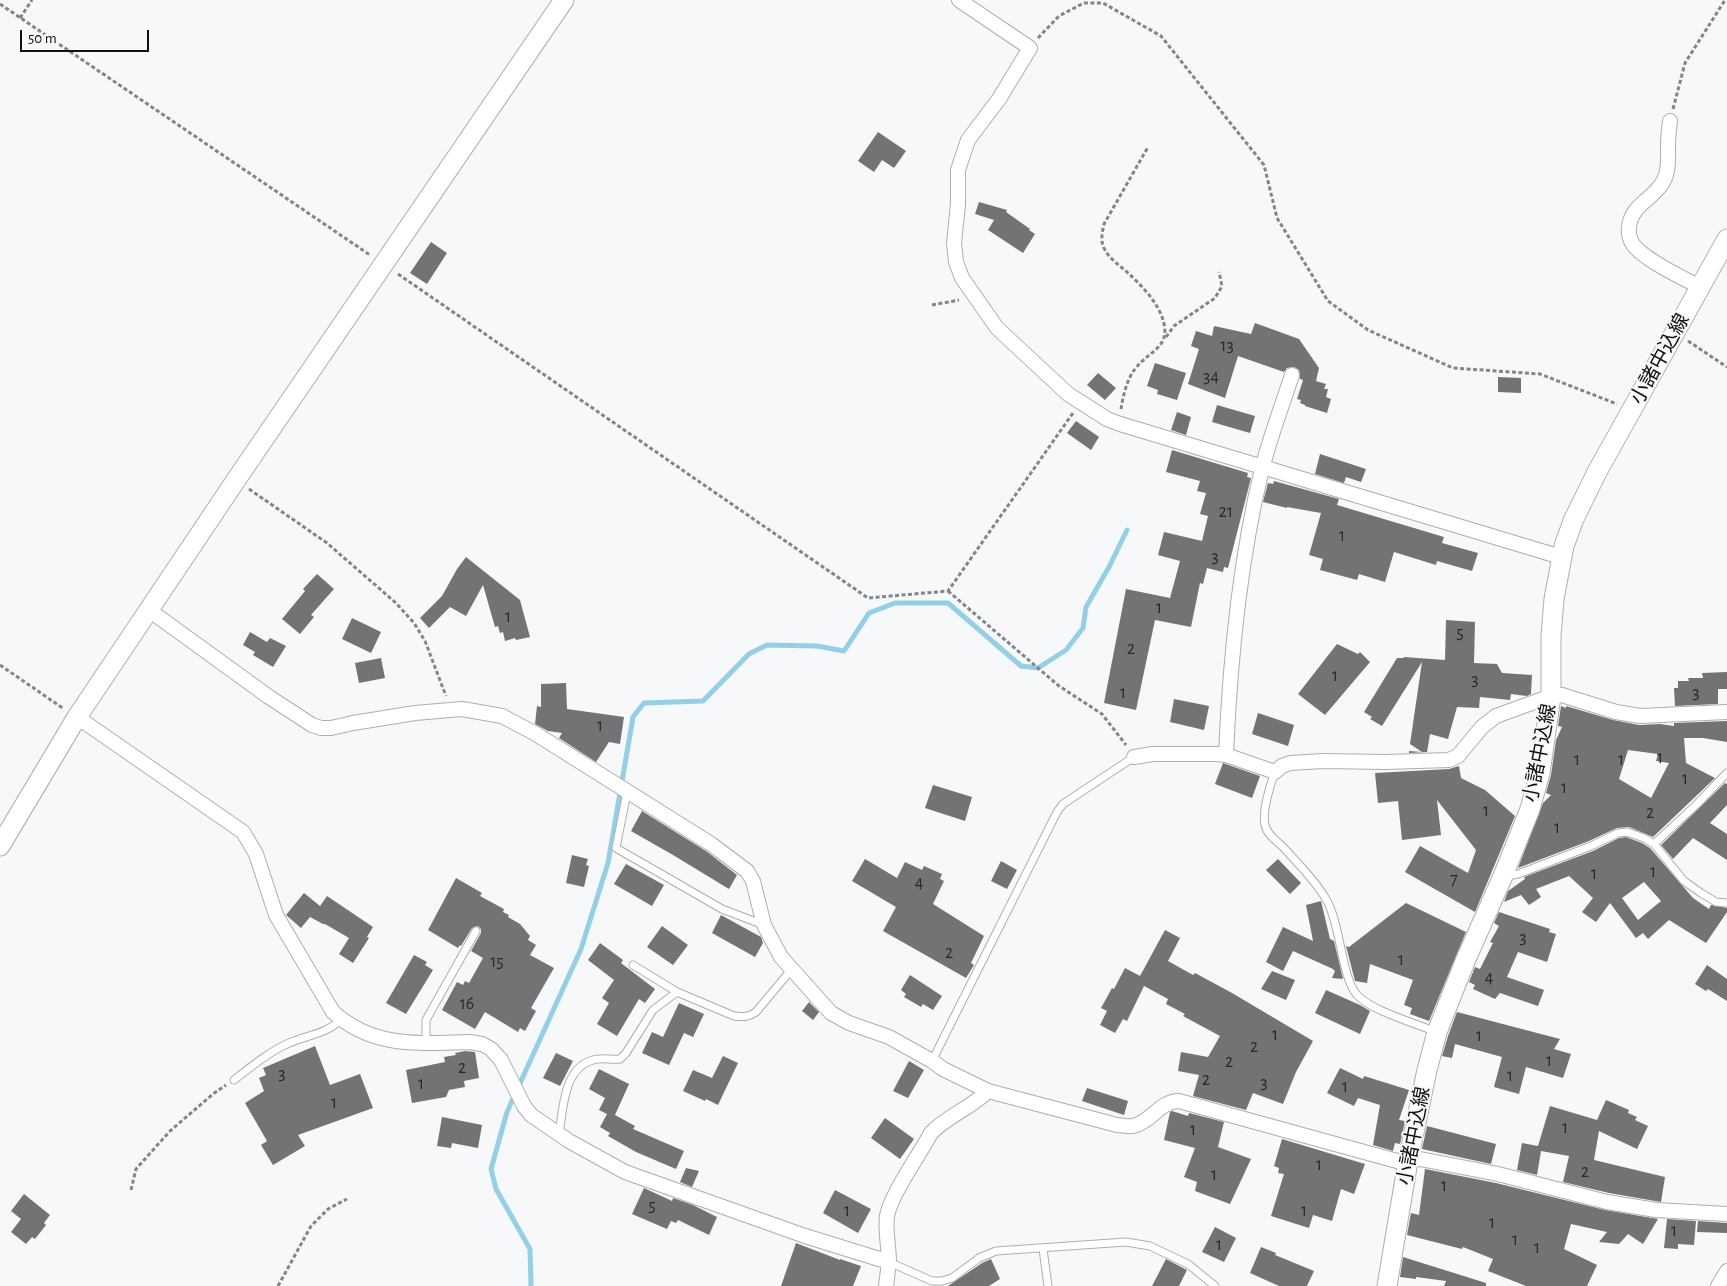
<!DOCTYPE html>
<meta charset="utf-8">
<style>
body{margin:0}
#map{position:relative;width:1727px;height:1286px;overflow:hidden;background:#f7f8fa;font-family:"Alegreya Sans",sans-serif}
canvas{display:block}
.scale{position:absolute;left:20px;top:30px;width:129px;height:22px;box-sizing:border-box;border:2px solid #101011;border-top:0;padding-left:6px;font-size:15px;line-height:18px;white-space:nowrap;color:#101011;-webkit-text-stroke:4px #f7f8fa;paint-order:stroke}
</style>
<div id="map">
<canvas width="1727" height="1286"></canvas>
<div class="scale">50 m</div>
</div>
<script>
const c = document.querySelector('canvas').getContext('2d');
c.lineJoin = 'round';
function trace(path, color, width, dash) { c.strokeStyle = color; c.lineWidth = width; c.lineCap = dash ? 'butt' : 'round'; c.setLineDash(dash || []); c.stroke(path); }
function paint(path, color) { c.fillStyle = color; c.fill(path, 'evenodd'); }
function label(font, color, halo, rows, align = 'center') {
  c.font = font + ' "Alegreya Sans","Noto Sans JP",sans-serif'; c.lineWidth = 4; c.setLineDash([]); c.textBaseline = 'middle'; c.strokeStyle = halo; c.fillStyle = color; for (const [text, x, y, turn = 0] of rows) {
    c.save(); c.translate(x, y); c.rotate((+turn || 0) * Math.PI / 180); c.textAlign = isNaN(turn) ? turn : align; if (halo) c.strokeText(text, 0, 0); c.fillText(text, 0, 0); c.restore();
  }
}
trace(new Path2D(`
 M531,1286l-1,-37 -34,-60 -5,-20 16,-57 74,-163 27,-86 25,-146 11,-14 59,-2 46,-47 18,-9 50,1 27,5 25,-38 26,-10h53l73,63 17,2 28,-18 17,-22 3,-21 23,-40 18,-37`), '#95cfe6', 5);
paint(new Path2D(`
 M878,132l28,19 -12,17 -12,-8 -8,12 -16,-11z
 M979,202l28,8 -1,2 24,17 -1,1 6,4 -12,19 -35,-23 6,-10 -19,-6z
 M431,242l16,11 -20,31 -17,-11z
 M1255,323l44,16 20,29 -3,13 10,3 -2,5h4l-2,8 5,2 -4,14 -22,-7v-1l-5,-2 1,-3 -4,-1 6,-19 -3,-1 -1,-9 -5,-3 -7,1 -3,4 -46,-16 -13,42 -37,-14 11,-35 -8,-3 5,-15 16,5 2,-10 37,8z
 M1155,363l31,10 -9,27 -20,-6 1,-4 -11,-4z
 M1098,373l18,15 -11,12 -18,-15z
 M1498,377l23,1v15l-23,-1z
 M1217,405l38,11 -5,17 -38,-11z
 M1177,412l14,5 -5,18 -15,-5z
 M1076,421l23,16 -8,13 -24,-17z
 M1172,450l76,23 -1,4 4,1 -23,90 -4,-1 -1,5 -16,-4 -4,16 -3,-1 -9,44 -36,-7 -19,90 -32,-7 22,-114 44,9 10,-37 -22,-6 6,-23 38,9 6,-25 -8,-2 6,-21 -9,-2 3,-10 -34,-9z
 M1320,454l46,15 -5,13 -15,-5 -2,6 -29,-9z
 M1274,481l65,18 -2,6 107,32 -2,6 36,10 -6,18 -35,-10 -1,4 -42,-13 -9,30 -26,-8 -2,6 -37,-10 3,-11 -14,-4 12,-42 -34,-6v1l-24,-6 5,-19 5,1z
 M466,557l54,43 10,37 -14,3 -1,-2 -10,3 -2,-9 -3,1 -2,-7 -3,1 -12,-42 -17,31 -16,-9 -21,21 -9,-10 22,-22 15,-27z
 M317,574l17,15 -23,26 3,2 -14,17 -18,-15 23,-28 -2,-2z
 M352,618l29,14 -10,21 -29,-14z
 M1446,620l29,2 -1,41 23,1 5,9 30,2 -1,19 -4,2 -16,-2 -1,6 -30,-3 -1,11 -22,-1 -9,32 -18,-5 -3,18 -18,1v-2l13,1 -12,-8 12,-82 -40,64 -12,-7 2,-2 -8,-5 33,-54h7v-1l41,3z
 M250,632l17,10 3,-4 16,8 -13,21 -20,-12 2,-3 -12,-7z
 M1337,644l21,10 2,-2 10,10 -45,53 -27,-21z
 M381,658l4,20 -26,5 -4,-20z
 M1727,672v17h-9v15l-43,2 -1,-18h4v-7h11l-1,-3h15l-1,-5z
 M566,683l1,26 57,8 -4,27 -11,-2 -13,20 -37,-24 3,-5 -14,-2 -13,-7 2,-18 4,1v-23z
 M1174,699l35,7 -5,24 -34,-8z
 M1561,706l5,2v-2l47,14 26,5 21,-1 14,2v-3l53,-2v21l-24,-4h-19l2,25 29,15 -62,59 -24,-10 -12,1 -28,13 -71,27 25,-65 8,-8 -5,-2 5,-18 5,-35 6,-13 -4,-1zM1628,750l30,4 -2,7 13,2 -18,35 -32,-19z
 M1258,713l36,12 -6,21 -36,-12z
 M1223,763l37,13 -8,22 -37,-14z
 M1459,766l2,12 24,12 30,26 -40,96 -70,-40 15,-26 48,27 8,-23 -39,-50 4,35 -39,5 -4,-39 -20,2 -3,-30 74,-4z
 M1725,783l2,1v21l-17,18 17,11v26l-34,-22 -20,21 -12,-14z
 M933,785l39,12 -7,24 -40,-13z
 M642,811l64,40 31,24 -8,14 -56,-34 -42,-24z
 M1626,837l16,6 8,5 43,50 16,11 2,-4 16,3v4l-21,31 -37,-23 -21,19 -5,-6 -7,5 -26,-35 -14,19 -14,-10 11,-14 -24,-22 -33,13 5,8 -12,8 -8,-10 -17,7 4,-11 17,-12 -1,-2 69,-26 26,-13zM1644,882l17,19 -23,19 -16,-22z
 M572,855l16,4 -2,6 3,1 -5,21 -18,-4z
 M865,859l32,19 8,-16 17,8 2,-4 18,8 -2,5 4,2 -11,23 51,32 -13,27 3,2 -8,13 -83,-47 13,-24 -44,-26z
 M1278,859l23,24 -11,11 -24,-24z
 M1001,861l16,9 -10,19 -16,-8z
 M626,864l38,21 -12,21 -38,-22z
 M456,878l26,15 -2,3 24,13 -1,3 6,3 -1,2 12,7 10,12 -2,4 8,5 -6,10 24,13 -23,40 5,3 -11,20 -5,-3 -2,4 -33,-20 -10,17 -33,-19 15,-28 6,3 2,-4 4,2 14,-25 -12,-7 10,-18v-4l-3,-3 -6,2 -11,18 -1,-1 -2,3 -30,-18z
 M304,893l16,13 7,-10 46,31 -6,10 2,1 -16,25 -14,-9 10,-16 -24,-14h-2l-13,-7 -9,11 -15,-13z
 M1321,901l9,38 4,2 9,38 -11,-1 3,-7 -2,-2 -40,-18 -10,20 -17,-9 17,-35 30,14 -7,-36z
 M1406,903l60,29 -37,89 -19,-7 2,-6 -8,-3 9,-25 -43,-16 -3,19 -12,-2 -9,-35 3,1z
 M1499,912l51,17 -1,3 7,2 -9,28 -29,-10 -11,25 37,13 -6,16 -38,-13 -5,6 -22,-10 2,-4 -6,-3 6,-15 5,2 13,-26 -3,-1 9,-16 -5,-3z
 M721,915l40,22 2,6 -8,14 -43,-24z
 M662,926l26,19 -15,20 -26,-18z
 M1165,930l15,8 -12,23 25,14 2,-2 37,20 81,48 -17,31 -13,32 -30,-11 -7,17 -53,-14 6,-21 -21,-4 3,-19 27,5 12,-21 -37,-20 2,-2 -19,-10 2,-5 -24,-13 -17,35 -4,-2 -8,14 -15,-8 7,-14 -6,-3 11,-20 2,1 11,-21 15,8z
 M600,943l23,17 -2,3 34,26 -10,14 -6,-4 -22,37 -20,-12 12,-21 -7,-5 12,-18 -26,-20z
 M414,955l13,7 -2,3 8,5 -27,44 -20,-11z
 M1707,965l20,14v22l-19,-12 -2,2 -11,-7z
 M1272,971l23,9 -9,20 -25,-11z
 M910,975l32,21 -9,14 -10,-6 -2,3 -17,-10 2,-3 -5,-4z
 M1326,990l34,15 10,6 -10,23 -45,-21z
 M809,1002l10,10 -6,8 -11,-9z
 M679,1003l25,11 -11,23 -9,-4 -15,32 -27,-12 10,-21 11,5z
 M1457,1012l103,27 -6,10 17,5 -8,24 -37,-11 -7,27 -25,-7 8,-30 -47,-13 -3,14 -10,-2 6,-20z
 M315,1046l15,39 30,-11 13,34 -75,27 7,11 -32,19 -12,-20 6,-4 -22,-38 19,-12 -5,-13 7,-3 -3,-7z
 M465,1051l10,1 4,26 -15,3 1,6 -16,3 -3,7 -34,6 -6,-33 39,-8 -1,-5 12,-2 -1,-2z
 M556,1053l17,8 -13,25 -17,-8z
 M723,1056l15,7 -20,42 -12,-6 -1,2 -22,-10 10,-21 19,8z
 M909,1061l15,9 -16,28 -15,-7z
 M1340,1068l23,11 1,-3 45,14 -10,30 6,1 -5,23 -5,-1 -2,8 -20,-6 7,-40 -22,-7 -4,8 -27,-13z
 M599,1069l30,15 -14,31 20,11 -2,3 51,22 -8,18 -40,-17 -28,-16 2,-3 -10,-6 7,-13 -8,-4 6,-12 -16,-9z
 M1087,1088l41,13 -4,14 -42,-14z
 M1606,1100l23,10 -1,3 9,4 -2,3 13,6 -11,23 -38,-18 -5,29 71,17 -4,25 -52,-9 -46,-11 6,-26 -28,-5 -4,24 -20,-5 5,-27 16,3 12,-40 47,14z
 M1172,1111l16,5 1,-3 35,9 -6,25 33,12 -21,45 -35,-13 2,-9 -13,-5 11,-29 -31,-8 6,-28z
 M442,1117l40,8 -4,23 -26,-5 -1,5 -14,-2z
 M885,1118l29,21 -14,20 -29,-21z
 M1427,1126l69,18 -5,20 -69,-15z
 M1282,1139l83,25 -11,30 -13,-5 -9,32 -19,-6 -4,13 -38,-12 13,-42 -6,-1 1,-5 -5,-2z
 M686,1168l13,3 -7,16 -12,-5z
 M1425,1169l71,14 109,27 53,9 -15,25 -15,-10 -9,10 -20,-2 8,-10 -36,-8 -7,25 33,16 -10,21h-61l-38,-15 5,-12 -30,-12 -1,2 -55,-14 4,-22 8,2z
 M644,1188l28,13 1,-3 20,7 24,12 -8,18 -31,-15 -2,3 -5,-2 -4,8 -35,-15z
 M835,1190l36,19 -13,24 -35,-20z
 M24,1194l26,21 -6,8 2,2 -11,14 -3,-2 -6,7 -15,-12 10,-13 -10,-8z
 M1667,1219l29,2 -2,24 -16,-1v5l-14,-1z
 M1698,1221l29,2v10l-30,-1z
 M1215,1227l21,11 -12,24 -22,-10z
 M796,1243l44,17v-1l21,7 -8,20h-72z
 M1261,1247l15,6 -1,2 39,16 -7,15h-28l-29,-13z
 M1403,1257l83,26v3h-42l2,-5 -30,-4v2l-16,-2z
 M991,1259l9,20 -11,7h-41l34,-23z
 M1166,1259l21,11 -8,16h-27z`), '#747274');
const lane = new Path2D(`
 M1275,772c-5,13 -13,39 -10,53 2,10 12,16 19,23 14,16 33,34 43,53 14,25 14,75 30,94 15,16 58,28 79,37
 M627,792l-11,56 106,61 42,16
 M1654,844l43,-40 30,-31
 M1506,876l12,-2 73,-28 27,-13 9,-1 17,6 10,6 30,37 17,12 15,9 11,1
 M633,965l44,27 57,24c9,1 15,1 22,-4l35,-42
 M426,1042v-22l50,-89
 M932,1061l125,-249 6,-8 71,-47
 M234,1080c18,-14 35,-28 55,-37 19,-8 37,-9 53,-24
 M559,1134c4,-23 4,-66 34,-74 8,-3 18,0 27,-1l6,-6 27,-43 24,-18
 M1043,1249l5,37
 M889,1262l43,19h10l10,-3 27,-20 17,-7 130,-9 24,4 38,18 27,22`);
const street = new Path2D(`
 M959,0l71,48 -31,51 -31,41 -10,30v34l-4,39 2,19 6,16 35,50 71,66 39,25 13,5 441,133
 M1670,121c-1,8 -2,16 -2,23 0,10 1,22 -2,31 -5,16 -20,23 -30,35 -7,9 -10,22 -4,33 10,16 51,35 68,44
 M1292,375c-10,31 -22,62 -30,94 -23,94 -32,190 -36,286l49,17 7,-6 8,-3 33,-2 63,1 63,-2 9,-4 24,-29 14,-11 55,-20 11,-1 54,17 24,4 87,-4
 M149,610l120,87 43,28 9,3h10l22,-5 62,-10 47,-4 40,7 34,18 175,110 36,27 6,10 11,44 17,32 50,56 18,10 40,14 43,24 11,8 45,22
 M77,717l166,115 13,22 20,61 57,97c41,37 87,31 137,30l12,2 9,5 10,11 23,46 7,9 38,26 56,31 180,64 84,26c0,-15 -4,-31 -2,-46 4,-22 33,-62 44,-83 16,-17 40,-25 57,-42l129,34c5,0 11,2 16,1 18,-4 27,-25 46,-25l218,60 23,-2 78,15 109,28 49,8 71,4
 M1134,757l19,-3h63l10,1
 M886,1286l3,-24
 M1718,1286l9,-15`);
const secondary = new Path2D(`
 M0,846l77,-129 159,-237 328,-480
 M1387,1286l21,-125 19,-91 10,-38 29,-73 37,-83 27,-67 10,-36 11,-77v-60l3,-37 10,-53 9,-25 24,-49 130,-233`);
trace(lane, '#adaeb0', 9);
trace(street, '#adaeb0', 16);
trace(secondary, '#adaeb0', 21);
trace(new Path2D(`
 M0,4l370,251
 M20,18l12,-18
 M1038,38l21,-22 25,-13h19l58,33 103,129 13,53 51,83 40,29 85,38 87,6 77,30
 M1673,109l12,-46 40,-63
 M398,274l470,324 80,-7 125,-178
 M932,305l27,-5
 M1166,337l8,-11 41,-28 7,-12 -3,-14
 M1688,341l39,26
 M1121,409c2,-13 6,-30 14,-40 15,-20 38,-21 27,-52 -6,-17 -22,-33 -35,-45 -8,-7 -17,-13 -22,-22 -5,-8 -3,-17 -1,-26l44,-77
 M249,489l78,54 69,60 18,20 11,18 21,55
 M948,591l111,95 43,28 24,31
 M0,665l64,44
 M131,1190l5,-21 34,-38 43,-37 13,-9
 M278,1286l33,-60 17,-17 19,-10`), '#858587', 3, [4, 2.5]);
trace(lane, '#fff', 7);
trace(street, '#fff', 14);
trace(secondary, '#fff', 19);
label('18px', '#29282a', null, [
 ["13",1227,346],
 ["34",1211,377],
 ["21",1226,512],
 ["1",1342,536],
 ["3",1215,557],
 ["1",1159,608],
 ["1",508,617],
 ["5",1460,633],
 ["2",1131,649],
 ["1",1335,676],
 ["3",1475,680],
 ["1",1123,693],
 ["3",1696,693],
 ["1",600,726],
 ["1",1660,758],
 ["1",1577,760],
 ["1",1621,760],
 ["1",1685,779],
 ["1",1564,788],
 ["1",1486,811],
 ["2",1650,813],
 ["1",1557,828],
 ["1",1653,872],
 ["1",1594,874],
 ["7",1454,880],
 ["4",919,883],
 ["3",1523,938],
 ["2",949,953],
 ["1",1401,960],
 ["15",497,962],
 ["4",1489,978],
 ["16",467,1004],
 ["1",1275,1035],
 ["1",1479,1036],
 ["2",1254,1047],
 ["1",1549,1061],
 ["2",1229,1062],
 ["2",462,1068],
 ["3",282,1074],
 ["1",1510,1076],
 ["2",1206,1080],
 ["3",1264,1083],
 ["1",421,1084],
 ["1",1345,1087],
 ["1",334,1103],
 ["1",1565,1128],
 ["1",1193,1130],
 ["1",1319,1165],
 ["2",1585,1172],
 ["1",1214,1175],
 ["1",1444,1186],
 ["5",652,1206],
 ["1",847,1211],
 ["1",1304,1211],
 ["1",1492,1223],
 ["1",1674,1231],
 ["1",1515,1240],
 ["1",1219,1245],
 ["1",1537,1248]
]);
label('20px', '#101011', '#f7f8fa', [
 ["小諸中込線",1660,359,-61],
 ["小諸中込線",1540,753,-79],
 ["小諸中込線",1414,1136,-79]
]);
</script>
